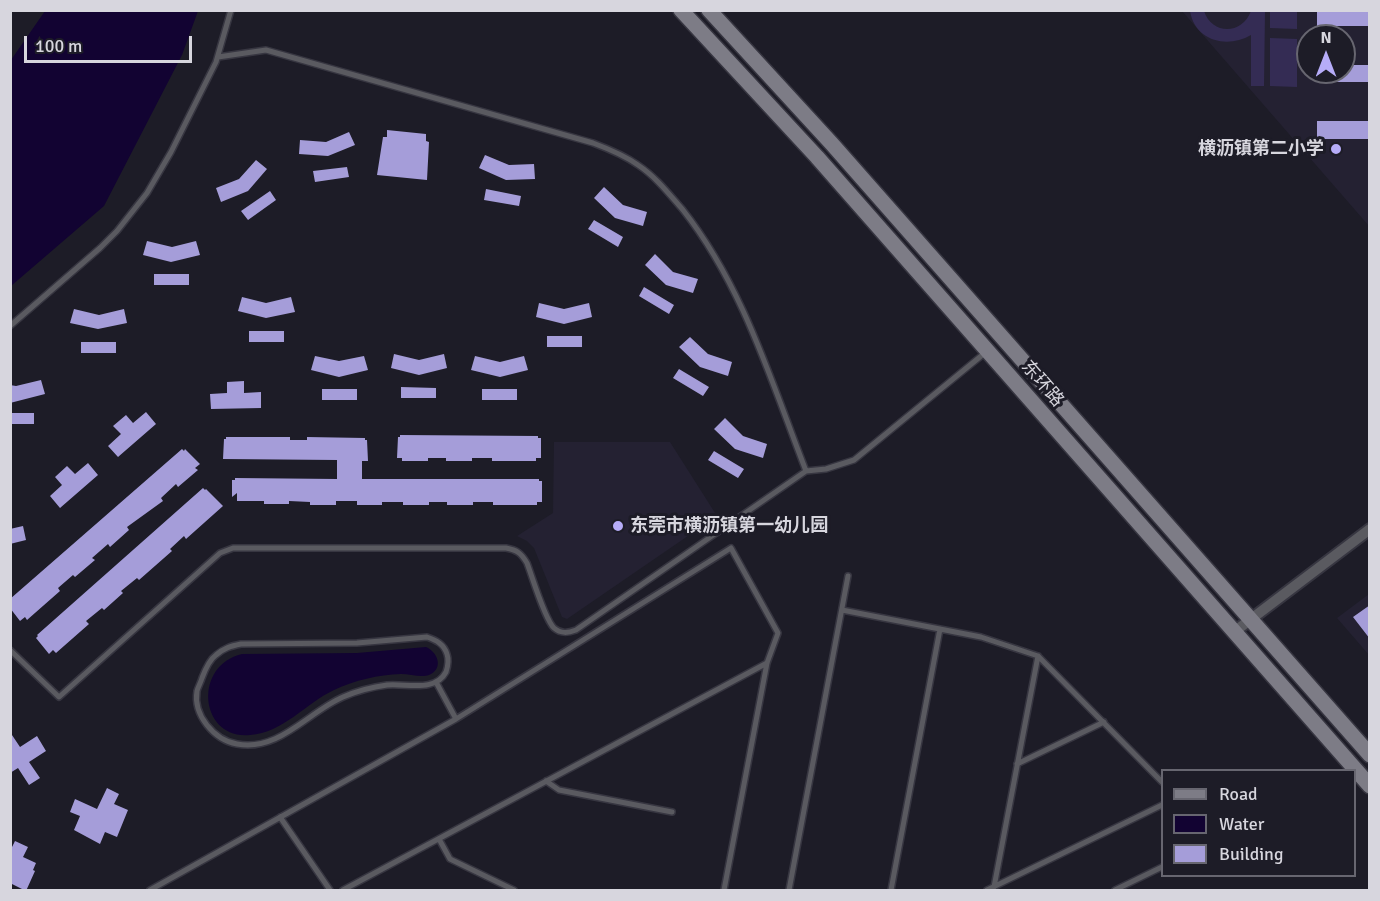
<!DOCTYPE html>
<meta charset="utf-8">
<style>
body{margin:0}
#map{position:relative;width:1380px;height:901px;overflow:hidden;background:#1d1c27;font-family:Signika,sans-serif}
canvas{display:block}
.frame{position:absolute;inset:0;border:12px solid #d7d6de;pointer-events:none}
.legend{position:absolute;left:1161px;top:769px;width:195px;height:108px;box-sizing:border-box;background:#1d1c27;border:2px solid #676670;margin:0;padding:8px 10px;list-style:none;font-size:18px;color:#d7d6de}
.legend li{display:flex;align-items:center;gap:12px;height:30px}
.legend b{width:30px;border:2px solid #676670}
.north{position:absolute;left:1296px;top:24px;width:60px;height:60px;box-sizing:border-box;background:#1d1c27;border:2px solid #676670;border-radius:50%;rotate:0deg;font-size:16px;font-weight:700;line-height:24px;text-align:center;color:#d7d6de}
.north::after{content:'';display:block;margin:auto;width:21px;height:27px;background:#b6acf8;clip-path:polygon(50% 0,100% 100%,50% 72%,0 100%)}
.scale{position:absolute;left:24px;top:36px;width:168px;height:27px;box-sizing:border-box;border:3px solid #d7d6de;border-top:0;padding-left:8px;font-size:18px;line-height:21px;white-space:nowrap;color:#d7d6de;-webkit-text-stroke:4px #1d1c27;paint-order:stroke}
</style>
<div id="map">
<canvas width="1380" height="901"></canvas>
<div class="frame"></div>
<ul class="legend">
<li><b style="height:8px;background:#7d7c86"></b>Road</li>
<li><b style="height:16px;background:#120332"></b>Water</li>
<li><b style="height:16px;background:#a59dd9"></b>Building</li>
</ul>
<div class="north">N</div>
<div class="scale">100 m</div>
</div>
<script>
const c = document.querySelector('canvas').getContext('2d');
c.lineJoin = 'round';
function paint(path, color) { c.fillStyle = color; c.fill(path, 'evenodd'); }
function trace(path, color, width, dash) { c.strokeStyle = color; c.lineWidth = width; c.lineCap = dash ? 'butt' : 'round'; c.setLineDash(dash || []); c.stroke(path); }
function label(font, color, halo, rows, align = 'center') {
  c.font = font + ' Signika,"Noto Sans SC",sans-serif'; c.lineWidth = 6; c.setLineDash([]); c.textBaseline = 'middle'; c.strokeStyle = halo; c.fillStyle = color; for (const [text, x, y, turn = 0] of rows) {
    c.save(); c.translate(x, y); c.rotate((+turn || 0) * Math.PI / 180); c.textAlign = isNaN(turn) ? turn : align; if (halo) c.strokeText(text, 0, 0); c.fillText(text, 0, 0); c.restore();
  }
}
paint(new Path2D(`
 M1182,11h187v215zM1308,36h36v36h-36z
 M554,442h116l47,74 -150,103 -5,-2 -28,-69 -7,-7 -10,-5 36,-23z
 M1369,594v61l-32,-37z`), '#242132');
paint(new Path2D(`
 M1190,11h14c8,24 38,24 47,0h14l-1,75h-13v-51c-24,14 -56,6 -61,-24z
 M1270,11h27v18l-27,-1z
 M1270,38l27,1v48l-27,-1z`), '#342c54');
paint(new Path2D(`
 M45,11h153l-16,44 -78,151 -93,80v-226z
 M426,647c12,5 18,22 3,28 -8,3 -19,-1 -28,-1 -23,1 -46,6 -67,16 -28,13 -51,43 -84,45 -50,5 -58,-69 -8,-81l115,-1z`), '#120332');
paint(new Path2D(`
 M1317,10h53v16h-53z
 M1344,65h26v17h-53v-10h27z
 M1317,121h53v18h-53z
 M387,130l39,4v7l3,1 -2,38 -50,-5 6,-38h4z
 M349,132l6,13 -27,11 -29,-2 1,-14 26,2z
 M485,155l24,10 25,-1 1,15 -29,1 -27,-12z
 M256,160l11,9 -19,22 -27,11 -5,-14 23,-9z
 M347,167l2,10 -34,5 -2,-11z
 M604,187l19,18 24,7 -4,14 -28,-8 -21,-20z
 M486,189l35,7 -2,10 -35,-6z
 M270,191l6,9 -28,20 -7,-9z
 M594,220l29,17 -5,10 -30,-18z
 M147,241l25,6 24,-6 4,14 -29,7 -28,-7z
 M655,254l18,18 25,7 -5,14 -27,-8 -21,-20z
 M154,274h35v11h-35z
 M644,287l30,18 -5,9 -30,-18z
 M242,297l24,6 25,-6 4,15 -29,6 -28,-7z
 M539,303l25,6 25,-6 3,14 -28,7 -28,-7z
 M74,309l25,6 25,-6 3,14 -29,6 -28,-6z
 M249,331h35v11h-35z
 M547,336h35v11h-35z
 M690,337l18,17 24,8 -4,14 -28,-9 -21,-20z
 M81,342h35v11h-35z
 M394,354l25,6 25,-6 3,14 -28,7 -28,-7z
 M315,356l24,5 25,-5 4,14 -29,7 -28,-7z
 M475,356l25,6 24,-6 4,14 -28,7 -29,-7z
 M679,369l30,18 -6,9 -30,-18z
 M41,380l4,14 -35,9v-18l6,1z
 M244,381v12l17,-1v16l-50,1 -1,-15 17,-1v-11z
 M401,387l35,1v10h-35z
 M322,389h35v11h-35z
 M482,389h35v11h-35z
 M146,412l10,12 -38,33 -10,-11 13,-12 -8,-8 13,-11 7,8z
 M10,413h24v11h-24z
 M725,418l18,18 24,8 -4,14 -28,-9 -21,-20z
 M400,435l138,1v2h3v20h-5v3h-44v-3h-20v3h-26v-3h-18v3h-26v-3h-5l1,-21h2z
 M226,437h64v3h17v-3l58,1v2h2l1,21h-6v18h177v2h3v21h-5v3h-44v-3h-20v3h-26v-3h-18v3h-26v-3h-21v3h-25v-4h-21v4h-26v-3l-21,-1v3h-25v-3h-27v-8l-5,4v-17h3v-2l102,1v-19l-114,-1 1,-20h2z
 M182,449l2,2 1,-2 15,15 -5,4 3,2 -20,17 -2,-3 -15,14 2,3 -36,26 2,3 -19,17 -2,-3 -16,14 3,2 -20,17 -2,-2 -15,13 2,3 -33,29 -2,-3 -5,4 -10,-13v-9z
 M714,451l30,18 -6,9 -30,-18z
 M88,463l10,12 -38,33 -10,-12 12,-11 -7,-8 12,-11 8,8z
 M203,488l2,2 1,-1 17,17 -37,33 -2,-3 -14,13 2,2 -33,29 -2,-2 -16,13 2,2 -19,17 -2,-2 -16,13 3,3 -33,29 -3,-3 -4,4 -13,-16 2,-2 -1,-1z
 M23,526l3,14 -16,4v-15z
 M1370,605v34l-17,-22z
 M10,732l10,15 17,-11 9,15 -17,11 11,16 -11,7 -11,-17 -8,5z
 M107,788l12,6 -5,10 14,6 -11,27 -12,-5 -5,12 -26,-14 6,-14 -10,-4 5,-13 22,10z
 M15,841l13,6 -5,10 13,6 -3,7 2,1 -9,20 -16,-8v-32z`), '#a59dd9');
const lane = new Path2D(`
 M218,57l48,-7 327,93c16,6 31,12 45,22 18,12 31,29 45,45 60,76 88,171 123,261
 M10,326l90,-78 17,-17 30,-38 24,-41 45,-90 15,-52
 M842,610l139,27 57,19 124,126
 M427,637c9,3 17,7 20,17 2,6 1,12 -1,18 -11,21 -40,11 -59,13 -15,2 -30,6 -44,12 -35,15 -64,55 -106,47 -23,-4 -44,-29 -40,-53 1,-4 4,-9 5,-13 3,-8 7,-18 14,-23 8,-7 15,-9 25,-11l116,-1z
 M10,650l49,47 161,-144 13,-5h273c11,2 15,5 21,15 5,13 18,57 27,65 7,6 14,5 22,2l230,-159 20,-2 28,-9 132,-108
 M436,682l20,37
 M1017,764l87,-42
 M546,781l13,9 113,22
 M280,817l50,73
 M439,839l11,20 64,31
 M994,887l44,-231
 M150,890l306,-171 275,-171 47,85 -11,30 -43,227
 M343,890l424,-227
 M789,890l59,-314
 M891,890l49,-261
 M987,890l175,-85
 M1115,890l47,-23`);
const street = new Path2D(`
 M1234,632l136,-103`);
const secondary = new Path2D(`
 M681,10l136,147 553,629
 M709,10l123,134 538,611`);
trace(lane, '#373641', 8);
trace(street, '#373641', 14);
trace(secondary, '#373641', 18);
trace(lane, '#5a5a60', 5);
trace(street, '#5a5a60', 10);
trace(secondary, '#7d7c86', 15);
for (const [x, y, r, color] of [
 [1336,149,6,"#b6acf8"],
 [618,526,6,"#b6acf8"]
]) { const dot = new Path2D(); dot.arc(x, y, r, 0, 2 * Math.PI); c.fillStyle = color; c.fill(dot); trace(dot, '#1d1c27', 2); }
label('bold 18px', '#d7d6de', '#1d1c27', [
 ["横沥镇第二小学",1324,149],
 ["东莞市横沥镇第一幼儿园",630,526,"left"]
], 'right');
label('18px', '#d7d6de', '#1d1c27', [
 ["东环路",1042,384,49]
]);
</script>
